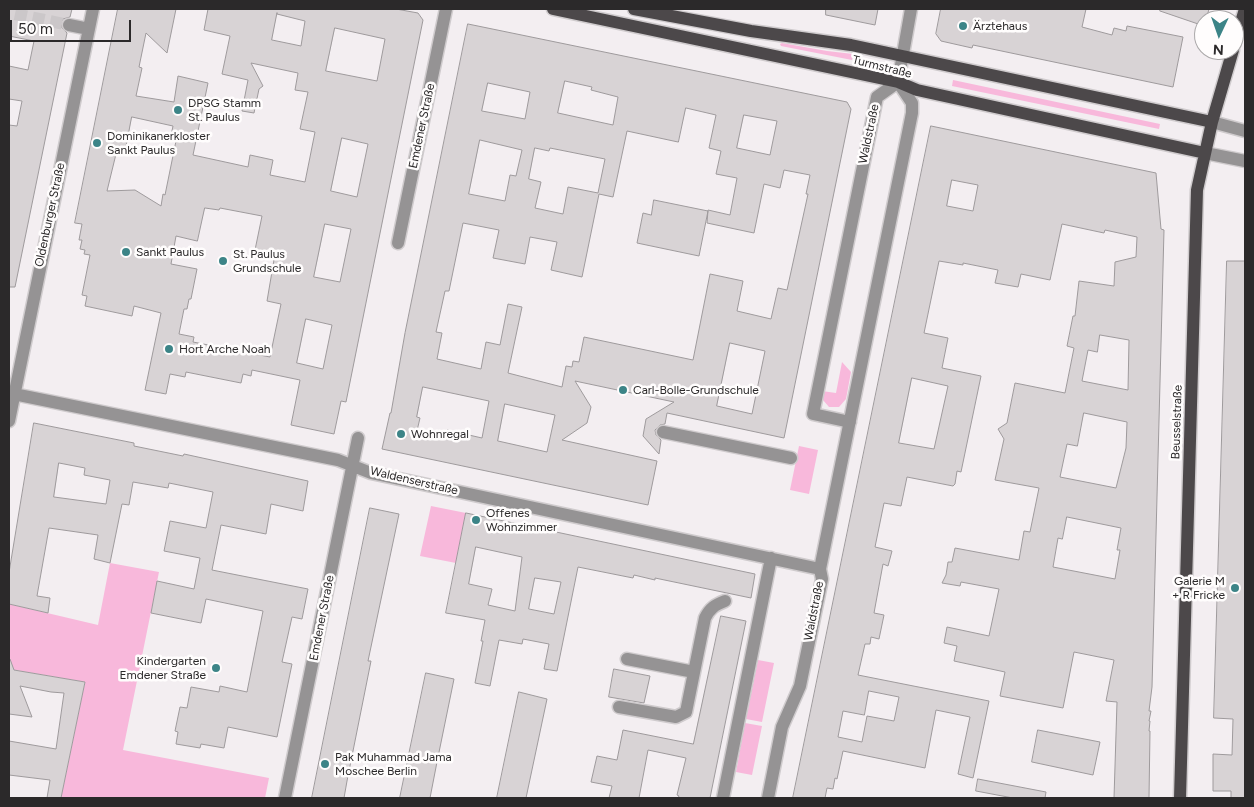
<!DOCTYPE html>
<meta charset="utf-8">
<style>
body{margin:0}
#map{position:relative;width:1254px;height:807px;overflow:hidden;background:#f3eef1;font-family:Figtree,sans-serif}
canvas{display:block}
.frame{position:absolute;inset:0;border:10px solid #2b292a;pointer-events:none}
.north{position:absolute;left:1194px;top:10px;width:50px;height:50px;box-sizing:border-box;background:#fffdfd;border:1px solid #aaa8a9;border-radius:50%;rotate:183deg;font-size:14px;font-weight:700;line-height:20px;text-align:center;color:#2b292a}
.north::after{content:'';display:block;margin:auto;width:18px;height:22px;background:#3c8487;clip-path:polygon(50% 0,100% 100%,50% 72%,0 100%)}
.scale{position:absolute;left:10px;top:20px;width:121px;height:22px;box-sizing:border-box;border:2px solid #2b292a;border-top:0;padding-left:6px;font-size:15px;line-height:18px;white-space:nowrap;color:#2b292a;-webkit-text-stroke:4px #fffdfd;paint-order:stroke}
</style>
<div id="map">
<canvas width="1254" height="807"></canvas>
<div class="frame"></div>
<div class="north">N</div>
<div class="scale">50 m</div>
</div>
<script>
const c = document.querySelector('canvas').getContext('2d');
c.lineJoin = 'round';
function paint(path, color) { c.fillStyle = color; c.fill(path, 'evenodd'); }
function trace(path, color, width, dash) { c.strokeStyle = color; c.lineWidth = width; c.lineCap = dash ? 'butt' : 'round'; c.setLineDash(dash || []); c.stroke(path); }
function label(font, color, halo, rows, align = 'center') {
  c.font = font + ' Figtree,sans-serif'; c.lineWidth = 5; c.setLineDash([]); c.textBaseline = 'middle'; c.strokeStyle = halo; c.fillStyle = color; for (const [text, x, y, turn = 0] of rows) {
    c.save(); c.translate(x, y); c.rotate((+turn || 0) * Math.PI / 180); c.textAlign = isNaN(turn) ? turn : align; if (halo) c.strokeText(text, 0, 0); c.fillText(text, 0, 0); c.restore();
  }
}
paint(new Path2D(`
 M782,43l45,8 26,3 -1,6 -71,-14 -1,-2z
 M953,80l207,44 -1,5 -207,-43z
 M842,362l9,10 -5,27 -7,8h-10l-6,-7 -1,-9 14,2z
 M799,446l19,4 -9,44 -19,-4z
 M431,506l35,7 -10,50 -36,-7z
 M110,563l49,9 -36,178 146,28 -4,20h-204l24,-116 -76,-13v-65l89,21z
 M758,660l16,3 -12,59 -16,-3z
 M745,723l17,3 -10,49 -16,-3z`), '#f8b8db');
const building = new Path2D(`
 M9,9h63l-2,8 -7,2 -2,4 1,5 5,5 -52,254h-6v-162l8,1 5,-25 -13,-2v-33l19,4 6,-29 -25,-5z
 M118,9h58l-9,44 -21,-20 -7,34 3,1 -6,28 38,6 4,-26 30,7 -15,72 55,12 2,-12 23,5 -3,15 35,7 10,-50 -15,-3 8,-37 -13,-2 3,-17 -47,-10 12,23 -4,3 -5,24 -12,-2 6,-31 -26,-6 8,-38 -26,-6 4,-21h188l22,4 5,7 -77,382 -5,-1 -7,33 -43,-9 9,-45 -48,-10 -1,6 -8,-2 -2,9 -55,-11 -1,5 -15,-3 -4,20 -21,-4 16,-77 -27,-7 -2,10 -47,-10 2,-10 -5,-1 8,-40 -6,-1 1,-4 -5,-1 2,-9h-3l3,-16 -7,-1zM277,13v1l28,7 -4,25 -29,-6zM335,28l50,11 -8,42 -51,-10zM132,117l41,9 -3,14 6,1 -11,54 -2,-1 -2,12 -26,-16 -28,1 9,-37 8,1zM342,138l26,6 -11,53 -26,-6zM205,208l14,2 1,-2 42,8 -7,34 20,4 -8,47 14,3 -11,53 -77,-15 1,-5 -15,-3 5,-25h3l2,-10h2l6,-30 -26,-5 5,-28 21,5zM325,224l26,5 -11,53 -26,-5zM306,319l26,6 -9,44 -26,-6z
 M826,9h52l-3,16 -49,-10z
 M941,9h145l-4,18 30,8 2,-7 12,3 1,-5 56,11 -10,50 -200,-42 -1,3 -31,-7 -5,-7z
 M1161,9h48l-3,11h-2v6l-44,-15z
 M468,24l379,78 4,7 -67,329 -117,-25 -2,11 -5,1 -5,5 1,5 5,5 -2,14 -16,-18 3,-17 28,-17 -99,-21 16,26 -4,16 -25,17 95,21 -9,44 -266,-56 8,-36h1l14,-80zM565,81l27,6 -1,3 27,7 -5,28 -55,-12zM488,83l42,9 -5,27 -43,-8zM686,108l30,7 -7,33 12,3 -5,23 21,4 -7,37 -22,-5 -1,13 47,10 10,-49 16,4 4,-18 26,5 -4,19h2l-21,96 -9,-2 -7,31 -34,-8 6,-30 -33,-7 -17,86 -109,-23 -5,25 -6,-1 -1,6 -6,-1 -4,21 -54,-14 14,-66 -14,-3 -8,41 -14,-3 -5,27 -44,-10 5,-26 -6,-1 9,-41h4l14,-68 36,7 -6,28 32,6 5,-27 27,5 -6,28 31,7 17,-83 14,3 14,-66 51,11zM744,115l33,6 -7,34 -33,-7zM480,140l42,10 -6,26 -6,-1 -5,26 -36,-7zM535,148l14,3 1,-3 55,11 -7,34 -30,-6 -5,27 -28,-6 6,-26 -12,-3zM730,343l35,8 -13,63 -35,-8zM423,387l66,14 -7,37 -35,-8 -2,9 -29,-4 4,-17 -3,-1zM505,404l50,11 -8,37 -49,-11z
 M931,126l225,47 5,56 3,1 -12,457 -3,24h2l-2,10h1l-1,10h1l-1,67h-35l3,-96 -11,-1 8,-41 -40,-8 -11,56 -63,-12 5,-24 -51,-11 3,-15 -13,-3 3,-16 42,9 10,-47 -38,-7 -1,4 -18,-3 4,-8 2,-13h4l3,-14 64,12 5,-29 6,1 9,-44 -44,-8 9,-41 -6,-10 9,-6 8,-40 50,10 9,-45 -7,-2 6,-30h2l4,-35 35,5 1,-24 21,-5 1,-20 -32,-7 -1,3 -42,-9 -12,56 -29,-6 -3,13 -23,-4 3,-13 -35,-7v2l-24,-4 -15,72 24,5 -6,30 39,8 -20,96 -4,-1 -2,13 -2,2 -46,-9 -6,29 -17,-3 -9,44 17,4 -4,15 -5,-2 -9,49 10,2 -5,24 -8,-2 -1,7h-5l-7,31 131,26 -16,77 -15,-4 12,-57 -34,-7 -11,58 -82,-17 -6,28 -2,-1 -2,11 -6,-1 -2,10h-32zM952,180l26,5 -5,26 -26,-5zM1100,335l29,5 -1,50 -46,-9 6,-31 9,2zM912,378l36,8 -14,63 -35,-6zM1084,413l43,9 -1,26 -10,40 -56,-11 7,-33 10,2zM1067,517l54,11 -4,22h3l-5,29 -62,-12 5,-29 4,1zM869,691l30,6 -5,24 -27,-5 -5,26 -24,-5 5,-26 21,4z
 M654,200l54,11 -9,45 -62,-13 6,-30 8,2z
 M1227,261h18v537h-14v-7h-18v-37l19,1 1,-36 -19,-1z
 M34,423l100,20v3l49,10 1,-2 124,27 -5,30 -32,-7 -5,30 -45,-9 -9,45 96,19 -6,30 -10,-2 -10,45 10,2 -15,73 -49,-10 -4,21 -23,-4 -1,4 -24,-4 2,-12 -3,-1 5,-24 7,1 4,-21 28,5 1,-6 27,6 16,-81 -57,-12 -5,24 -50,-10 6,-32 37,8 6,-31 -36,-7 6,-30 36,7 7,-36 -44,-9 -1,5 -35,-6 -4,23 -7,-1 -12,59 -16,-4 4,-24 -49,-7 -12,68 13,2 -2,15 -39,-9v-31zM59,463l26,5 -1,7 26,5 -4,24 -52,-7z
 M370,508l29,6 -31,147h3l-24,120 -3,17h-32z
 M466,513l289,61 -4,24 -96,-20v2l-21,-5 -1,3 -55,-11 -21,104 -13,-2 5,-25 -26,-5 -1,5 -23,-4 -9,46 -15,-3 8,-42h-2l4,-21 -39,-7zM476,547l46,10 -7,54 -27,-6 4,-16 -23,-5zM535,578l26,4 -7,32 -25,-5z
 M721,616l25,5 -36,177h-32l1,-2 -2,-1 9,-37 -38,-8 -9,48h-30l3,-12 -21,-4 6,-26 20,4 6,-30 70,14z
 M9,659h1l4,11 71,12 -24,116h-14l3,-18 -41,-5v-34l47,8 8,-56 -13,-1 -31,-6 12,31 -23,-3z
 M614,669l36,7 -6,27 -35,-6z
 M426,673l28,6 -17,83 -7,36h-30z
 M519,692l28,7 -21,99h-29z
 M1038,730l62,12 -7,33 -61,-13z
 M978,779l68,13 -1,6h-32l-37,-7z`);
paint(building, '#d8d3d5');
trace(building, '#9e9a9c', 1);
trace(new Path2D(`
 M15,14l54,11`), '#cbc7c9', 12, [12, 6]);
const minor = new Path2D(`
 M69,25l20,4
 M898,82l13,-73
 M1212,122l33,9
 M1205,153l40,8
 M398,243l48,-234
 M9,393l329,67 33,13 449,96
 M9,421l84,-412
 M850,422l-37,-8 64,-317 21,-15
 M663,432l128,26
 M627,659l67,13
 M619,707l57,10 10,-5 19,-94c5,-10 10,-13 20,-17
 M285,798l73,-360
 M723,798l48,-240
 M768,798l14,-71 18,-41 22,-107 -2,-10 92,-456v-10l-14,-21`);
const major = new Path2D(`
 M553,9l345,73 19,8 288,63
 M634,9l117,22 100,14 361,77
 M1234,45l11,-36
 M1180,798l17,-608 15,-68 21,-72`);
trace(minor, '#cfcbcd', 15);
trace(major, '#cfcbcd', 15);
trace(minor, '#959394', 12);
trace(major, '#4c484a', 12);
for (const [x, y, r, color] of [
 [963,26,5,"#3c8487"],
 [178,110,5,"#3c8487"],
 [97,143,5,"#3c8487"],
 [126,252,5,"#3c8487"],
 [223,261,5,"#3c8487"],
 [169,349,5,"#3c8487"],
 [623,390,5,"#3c8487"],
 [401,434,5,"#3c8487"],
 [476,520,5,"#3c8487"],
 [1235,588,5,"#3c8487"],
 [216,668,5,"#3c8487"],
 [325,764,5,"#3c8487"]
]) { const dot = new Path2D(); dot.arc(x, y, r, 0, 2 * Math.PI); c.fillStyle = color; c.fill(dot); trace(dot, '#fffdfd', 2); }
label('12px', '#2b292a', '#fffdfd', [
 ["Ärztehaus",973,26],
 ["DPSG Stamm",188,103],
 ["St. Paulus",188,117],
 ["Dominikanerkloster",107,136],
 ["Sankt Paulus",107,150],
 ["Sankt Paulus",136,252],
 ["St. Paulus",233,254],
 ["Grundschule",233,268],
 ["Hort Arche Noah",179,349],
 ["Carl-Bolle-Grundschule",633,390],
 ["Wohnregal",411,434],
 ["Offenes",486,513],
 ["Wohnzimmer",486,527],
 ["Galerie M",1225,581,"right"],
 ["+ R Fricke",1225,595,"right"],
 ["Kindergarten",206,661,"right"],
 ["Emdener Straße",206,675,"right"],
 ["Pak Muhammad Jama",335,757],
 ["Moschee Berlin",335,771]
], 'left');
label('12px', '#2b292a', '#fffdfd', [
 ["Turmstraße",882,67,14],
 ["Emdener Straße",422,126,-78],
 ["Waldstraße",869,134,-78],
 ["Oldenburger Straße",50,215,-78],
 ["Beusselstraße",1177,422,-88],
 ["Waldenserstraße",414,481,13],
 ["Waldstraße",814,611,-79],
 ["Emdener Straße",322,618,-79]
]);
</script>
